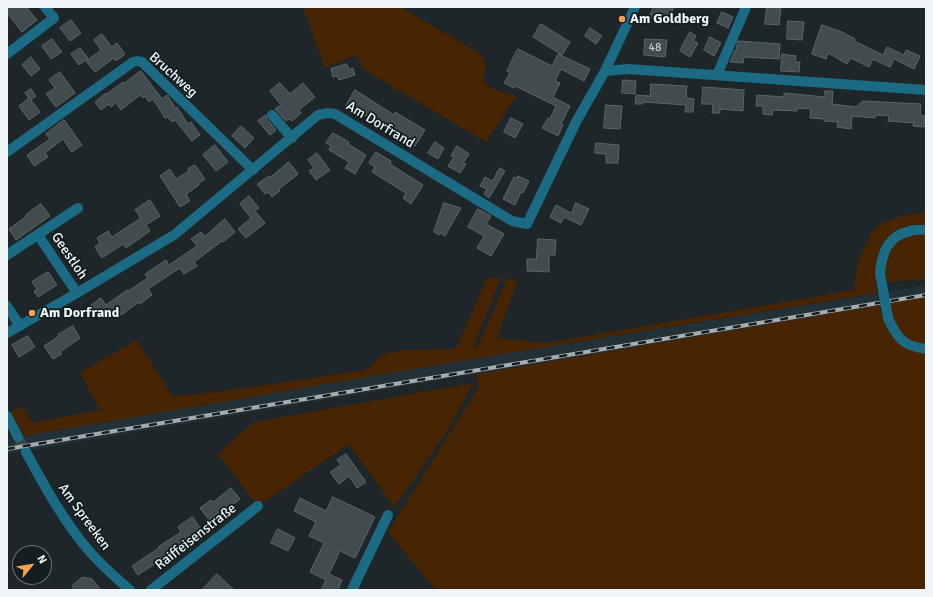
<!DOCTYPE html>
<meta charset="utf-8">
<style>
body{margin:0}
#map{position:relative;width:933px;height:597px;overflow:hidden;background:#1e2629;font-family:Signika,sans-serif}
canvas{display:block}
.frame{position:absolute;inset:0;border:8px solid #f0f6f8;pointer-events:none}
.north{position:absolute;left:12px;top:545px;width:40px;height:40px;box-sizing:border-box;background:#141d20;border:1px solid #6c7476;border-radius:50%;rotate:60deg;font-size:11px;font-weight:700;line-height:16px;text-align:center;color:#f0f6f8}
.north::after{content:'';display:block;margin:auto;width:14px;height:18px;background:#fa9f4e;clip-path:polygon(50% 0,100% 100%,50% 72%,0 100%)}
</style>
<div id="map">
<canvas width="933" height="597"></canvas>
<div class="frame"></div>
<div class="north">N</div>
</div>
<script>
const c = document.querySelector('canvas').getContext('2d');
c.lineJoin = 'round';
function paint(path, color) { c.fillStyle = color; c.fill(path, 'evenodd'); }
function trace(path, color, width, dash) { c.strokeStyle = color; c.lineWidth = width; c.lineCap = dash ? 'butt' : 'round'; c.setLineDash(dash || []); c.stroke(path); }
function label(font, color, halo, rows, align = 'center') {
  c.font = font + ' Signika,sans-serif'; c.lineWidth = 3.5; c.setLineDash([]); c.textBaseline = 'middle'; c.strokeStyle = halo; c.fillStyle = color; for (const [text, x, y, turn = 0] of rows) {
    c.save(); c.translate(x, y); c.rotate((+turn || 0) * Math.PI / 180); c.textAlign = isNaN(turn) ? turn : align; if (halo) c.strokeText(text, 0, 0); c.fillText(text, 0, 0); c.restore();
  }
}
paint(new Path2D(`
 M926,285v12l-919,157v-15l17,-3 449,-77 359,-58z`), '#213137');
paint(new Path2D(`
 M303,7h100l2,3 76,44 5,11 -3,13 5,9 28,9 -30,46 -122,-72 -8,-15 -31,13 -11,-30z
 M926,212v13c-31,-4 -51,18 -50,47h-1l2,21 -404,66 -449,77 -13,-24 11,-6 10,17 68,-13 -20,-37 57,-33 35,56 44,-4 150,-22 17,-16 22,-4 51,-1 31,-71h14l-28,69 4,2 30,-70h11l-21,59 49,5 308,-53 4,-28 14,-30 8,-8 22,-8z
 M913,235h13v44l-39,3c-4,-25 0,-39 26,-47z
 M926,297v293h-490l-48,-58 91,-145 -3,-13 404,-69 1,7 10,-3 -1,-6z
 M473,383l-21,40 -32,48 -26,36 -45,-63 -91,62 -40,-52 36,-32z`), '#472502');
const building = new Path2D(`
 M7,7h19l11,13 -15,12 -15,-19z
 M654,7h20l-8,17 -17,-7z
 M767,7l14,1 -2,17 -14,-1z
 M722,12l11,5 -5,11 -11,-5z
 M71,20l10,13 -11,8 -10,-13z
 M788,21l16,1 -2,18 -15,-1z
 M541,24l29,18 -8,13 -29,-18z
 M822,25l20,7 13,7 -1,2 29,14 4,-8 17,8 2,-5 14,6 -6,13 -20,-10 -4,8 -17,-8 -4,8 -18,-9 -4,6 -19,-11 -2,6 -14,-5z
 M590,28l12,8 -6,8 -11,-8z
 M690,32l6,4 -3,5 5,2 -8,14 -10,-6z
 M102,34l10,13 5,-4 8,11 -9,7 -2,-3 -19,14 -9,-11 15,-11 -7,-10z
 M710,37l11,6 -7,13 -10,-6z
 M52,39l10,13 -11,7 -9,-13z
 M645,39l22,1 -2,17 -21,-2z
 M738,41l42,3 -1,15 -35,-2 -1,6 -13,-1 5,-12h1z
 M80,48l8,10 -9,7 -8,-11z
 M518,49l34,17 6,-12 32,15 -6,12 -23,-12 -6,12 5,2 -7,14 17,9 -9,18 2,1 -5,11 -16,-8 6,-10 2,1 6,-13 -41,-20 -1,2 -10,-5 6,-10 -3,-2z
 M782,54l14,2 -1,6h5l-1,10 -18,-1z
 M31,57l9,12 -9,7 -9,-11z
 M347,64l2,5 4,-1 2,7 -16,5 -2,-4 -4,1 -2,-8z
 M141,71l21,28 5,-4 9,14 1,-2 11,17 3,-2 9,13 -8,6 -17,-21 -3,2 -4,-5 -3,1 -12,-19 -4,3 -4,-6 -2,2 -3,-3 -19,15 -5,-7 -5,4 -2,-3 -8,6 -6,-8 11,-9 1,1 16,-12 1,1z
 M60,72l15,21 -19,14 -10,-13 9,-6 -6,-8z
 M623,80l13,1 -1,13 -13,-1z
 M280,83l10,11 13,-11 12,14 -16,13 2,3 -9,8 -3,-2 -3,2 -11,-12 6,-4 -11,-14z
 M651,84l36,2 -1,12 8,1 -1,13h-8l1,-7 -43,-3 -1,2h-7l1,-9 14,1z
 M703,87l41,3 -1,21 -23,-2v4h-8l1,-9h-11z
 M31,89l5,7 -5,4 9,12 -11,8 -10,-14 10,-8 -4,-5z
 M355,90l39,25 1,-3 30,18 -10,16 -56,-34v1l-13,-7z
 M825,91h8l-1,13 24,3 7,-6 58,3 -1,11 5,1 -1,11 -11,-1 1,-3 -26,-2 1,-5 -14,-1v3l-23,-2 -1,13 -14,-2 1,-5 -14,-1v-2l-14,-1 1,-9 -13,-1 -1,3 -24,-1 -1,5 -9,-1v-8h-7l1,-11 27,2v-4l41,4z
 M606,105l16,1 -2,23 -16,-1z
 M266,115l1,4 9,11 -6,5 -12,-14z
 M511,118l12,6 -8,14 -11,-6z
 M64,120l18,25 -10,7 -9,-13 -18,14 3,4 -14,9 -7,-11 23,-16 -4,-5z
 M241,126l13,12 -9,10 -13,-12z
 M333,133l16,9 -1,2 18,11 -11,19 -10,-6 4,-6 -20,-12 2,-4 -5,-3z
 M435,142l9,6 -6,11 -10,-6z
 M596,143l23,2 -1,18h-12v-9l-11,-1z
 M215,145l13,17 -12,9 -13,-16z
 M457,146l12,8 -6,9 3,1 -6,9 -12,-7 6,-9 -3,-1z
 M376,152l15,9 -1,3 33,21 -12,19 -8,-6 3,-5 -34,-21 3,-5 -6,-4z
 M317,153l13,17 -14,10 -7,-9 5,-3 -6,-8z
 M289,162l9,12 -19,15 1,2 -8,6 -4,-5 -3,2 -8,-10 12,-8 1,1z
 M195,165l10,14 -7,5 1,1 -13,9 4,7 -10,6 -20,-31 10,-7 6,10 13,-8 -1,-2z
 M500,168l5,3 -16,27 -5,-4 3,-5 -7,-3 5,-9 7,4z
 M518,176l11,5 -6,12 -2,-1 -6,13 -12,-6 11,-22 3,1z
 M249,196l10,12 -4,3 10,12 -19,15 -8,-9 13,-11 -11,-14z
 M150,200l10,16 -14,9 4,6 -24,17 -3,-4 -21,14 -7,-11 5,-4 -3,-5 11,-7 4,6 29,-19 -6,-8z
 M444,203l17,5 -16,28 -5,-3 -1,2 -5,-3z
 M576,203l13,6 -8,16 -17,-8 -3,6 -11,-6 6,-12 15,8z
 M41,204l9,12 -34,24 -7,-11 18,-13 -1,-1z
 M478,209l13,7 -5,8 18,10 -13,22 -14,-8 7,-12 -16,-9z
 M225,219l10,13 -12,10 -1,-1 -28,21 3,4 -13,8 -4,-6 -32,21 4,6 -12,9 -1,-2 -18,13 -5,-8 -16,11 -9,-13 10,-7 5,7 21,-15 1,1 20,-13 -3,-4 21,-14 3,5 28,-19 -6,-7 10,-7 4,4z
 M538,239l18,1 -1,15h-6v17l-22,-1v-12h9z
 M48,272l9,13 -19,12 -4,-6 3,-2 -5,-7z
 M73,326l7,12 -20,14 2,2 -9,5 -9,-13 15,-10 -1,-1z
 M28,336l7,11 -16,10 -7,-12z
 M346,454l20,28 -9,6 -8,-12 -10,8 -9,-12 11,-7 -4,-5z
 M231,488l9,11 -14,11 -1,-2 -16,12 -9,-12 11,-8 2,2z
 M333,497l42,20 -20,41 -15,-7 -11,23 13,6 -4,10h-17l5,-10 -16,-8 14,-29 -15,-7 7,-14 -22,-11 6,-13 26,13z
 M193,517l8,13 -21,14 3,4 -16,11 -2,-2 -27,18 -6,-9 27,-18 -1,-1 23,-15 -3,-5z
 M278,529l17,9 -7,13 -17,-8z
 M217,574l17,16h-32z
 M83,577l9,2 9,11h-26l-3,-4z`);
paint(building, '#424c4f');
trace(building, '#5b6569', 1);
trace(new Path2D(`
 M18,437l8,15`), '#3e4548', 10, [10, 5]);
trace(new Path2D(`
 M7,54l47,-36 -9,-11
 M605,71l23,-2 298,21
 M717,75l29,-68
 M272,115l20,23
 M7,152l126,-90 4,-1 5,1 111,108
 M38,235l39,58
 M7,255l71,-47
 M880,273c2,-21 8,-37 30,-42 5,-2 11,-1 16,-1
 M7,306l13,20
 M888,318c9,20 15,28 38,31
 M7,333l70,-40 97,-58 144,-120 10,-2 7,1 177,107 15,3 49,-102 29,-51 30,-64
 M7,416l11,21
 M26,452c19,35 38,70 64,100 12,14 26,26 40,38
 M151,590l107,-84
 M352,590l36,-75`), '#1a6b83', 10);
const rail = new Path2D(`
 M7,449l919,-154`);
trace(rail, '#a5acae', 4);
trace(rail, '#141d20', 2.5, [8]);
trace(new Path2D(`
 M880,273l8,45`), '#1a6b83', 10);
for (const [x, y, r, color] of [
 [622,19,4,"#fa9f4e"],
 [32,313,4,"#fa9f4e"]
]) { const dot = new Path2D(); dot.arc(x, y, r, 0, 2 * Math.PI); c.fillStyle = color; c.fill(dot); trace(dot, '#141d20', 1.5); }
label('12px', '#c4ccce', null, [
 ["48",655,48]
]);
label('bold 14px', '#f0f6f8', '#141d20', [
 ["Am Goldberg",630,19],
 ["Am Dorfrand",40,313]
], 'left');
label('14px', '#f0f6f8', '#141d20', [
 ["Bruchweg",173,75,42],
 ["Am Dorfrand",380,125,31],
 ["Geestloh",69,256,56],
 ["Am Spreeken",84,517,54],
 ["Raiffeisenstraße",196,537,-38]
]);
</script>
